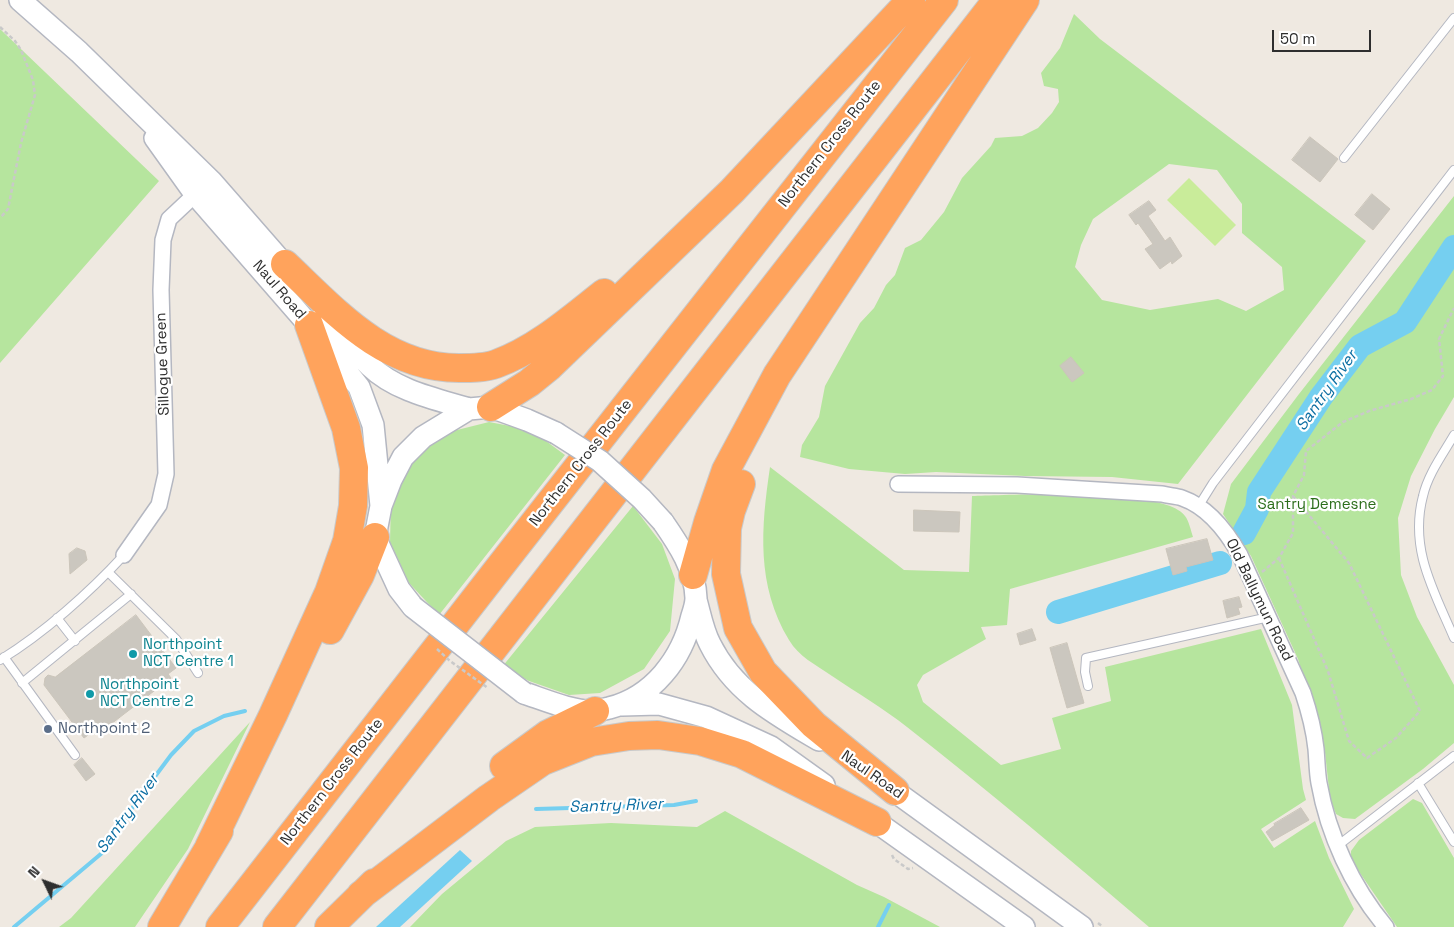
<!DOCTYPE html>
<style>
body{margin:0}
#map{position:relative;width:1454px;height:927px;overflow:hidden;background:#efe9e1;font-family:"Space Grotesk",sans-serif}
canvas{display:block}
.north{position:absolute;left:20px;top:857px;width:50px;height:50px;-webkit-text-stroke:4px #fff;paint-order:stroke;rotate:312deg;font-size:14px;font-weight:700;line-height:20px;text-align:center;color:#2e2e2e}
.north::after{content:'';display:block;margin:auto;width:18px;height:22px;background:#2e2e2e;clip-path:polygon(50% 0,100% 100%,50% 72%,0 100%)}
.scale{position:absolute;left:1272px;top:30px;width:99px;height:22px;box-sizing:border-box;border:2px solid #2e2e2e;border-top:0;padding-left:6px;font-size:15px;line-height:18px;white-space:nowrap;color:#2e2e2e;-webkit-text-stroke:4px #fff;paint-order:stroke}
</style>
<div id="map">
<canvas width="1454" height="927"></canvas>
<div class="north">N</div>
<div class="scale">50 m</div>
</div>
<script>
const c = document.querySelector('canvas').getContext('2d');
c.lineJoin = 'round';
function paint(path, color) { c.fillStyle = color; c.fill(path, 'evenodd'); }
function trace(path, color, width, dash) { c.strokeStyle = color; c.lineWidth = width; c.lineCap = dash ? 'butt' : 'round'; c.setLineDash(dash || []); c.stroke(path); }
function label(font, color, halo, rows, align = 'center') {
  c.font = font + ' "Space Grotesk",sans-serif'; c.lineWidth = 4.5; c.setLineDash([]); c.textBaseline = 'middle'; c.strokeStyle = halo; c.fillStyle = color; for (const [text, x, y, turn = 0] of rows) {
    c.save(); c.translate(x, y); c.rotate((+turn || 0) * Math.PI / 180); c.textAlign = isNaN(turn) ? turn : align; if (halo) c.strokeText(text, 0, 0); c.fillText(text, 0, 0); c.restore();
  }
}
paint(new Path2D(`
 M1074,14l26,25 266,202 -188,243 -66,-7 -87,-1 -89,-4 -31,2 -56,-5 -49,-12 2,-12 17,-28 6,-31 35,-63 14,-15 12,-23 9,-10 10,-27 16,-8 23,-28 18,-34 29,-32 4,-8 27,-2 16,-8 14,-15 7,-11 -1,-13 -14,-3 -3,-13 19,-25zM1169,164l48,6 25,34v29l40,34 2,23 -38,21 -28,-12 -68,11 -48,-10 -27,-33 6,-22 12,-26z
 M0,29l159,152 -159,182z
 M1454,196v201l-19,32 -24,47 -13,42 3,57 16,42 37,68v58l-31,26 -68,50 -12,-1 -7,-4 -6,-15 -5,-47 -11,-42 -16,-51 -47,-103 -28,-42 8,-30 68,-90z
 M489,422l42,8 34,25 -126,160 -30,-32 -19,-41 1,-43 26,-44 32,-23z
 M770,467l134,103 65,2 3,-76c36,-1 194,-9 213,20 4,5 6,15 8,21l-183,52 -3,36 -26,2 5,12 -63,36 -6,10 6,17 78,63 60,-16 -9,-31 59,-17 -6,-34 156,-38 31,76 11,84 3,11 -45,29 13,19 41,-27 14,37 25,51 -11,18h-194c-80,-68 -160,-136 -242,-200 -24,-19 -50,-34 -75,-51 -17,-12 -33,-19 -43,-36 -33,-55 -28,-112 -19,-173z
 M633,506l29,38 13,35 -5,52 -26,38 -44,24 -31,2 -40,-14 -27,-14z
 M250,722l-62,127 -53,78h-76l12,-9z
 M1413,799l9,4 32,55v69h-57l-46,-67v-9l8,-11z
 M725,811l132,74 27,12 56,30h-530l32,-33 64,-53 29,-14 76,-4 86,4z`), '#b6e59e');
paint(new Path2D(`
 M1189,178l47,47 -21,21 -48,-46z`), '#c9ec9a');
paint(new Path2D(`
 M460,850l12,11 -72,66h-24z`), '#75cff0');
trace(new Path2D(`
 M536,809l138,-4 22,-4
 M14,927l88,-74 37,-55 32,-43 23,-24 30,-15 21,-5
 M878,927l11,-22`), '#75cff0', 4);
trace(new Path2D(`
 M1244,533l13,-24 2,-17 62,-95 39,-51 45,-24 49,-75
 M1058,612l162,-49`), '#75cff0', 24);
const building = new Path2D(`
 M1310,137l28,22 -18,23 -28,-22z
 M1372,194l18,15 -17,21 -18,-15z
 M1149,201l7,9 -8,6 17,25 5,-4 12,19 -10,8 -1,-3 -11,8 -15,-20 8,-5 -15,-21 -2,2 -7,-10z
 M1071,357l13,16 -12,9 -12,-16z
 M914,510l46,2 -1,20 -45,-1z
 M1207,539l6,21 -27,7 1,4 -14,4 -7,-26z
 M77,548l8,3 2,9 -17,14 -1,-20z
 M1239,597l3,10 -4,1 2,6 -13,4 -4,-17z
 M136,615l40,53 -8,6 3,4 -73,56 -3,-4 -11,8 -40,-53 1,-7 3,-3 7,2z
 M1032,629l4,11 -16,5 -3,-11z
 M1067,643l17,60 -17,5 -17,-60z
 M82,758l13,16 -9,7 -12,-16z
 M1301,808l8,12 -37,21 -6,-9 9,-7 -1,-1z`);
paint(building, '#cbc7bf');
trace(building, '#cbc5ba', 1);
const lane = new Path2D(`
 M1344,158l110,-140
 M1454,435c-11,19 -26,39 -31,61 -14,53 11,95 31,142
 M1198,507l15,-24 241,-313
 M108,572l68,67 22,34
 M57,618l18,23
 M4,657l71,98
 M0,660c43,-26 90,-68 124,-105
 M22,683l109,-89
 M1088,686l-3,-14 1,-14 183,-41
 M1418,783l36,59
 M1336,847l118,-91`);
const street = new Path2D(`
 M898,484l119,1 145,9c7,2 14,2 20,4 26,9 45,34 58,57l63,138c6,18 11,37 13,56 1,11 1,23 3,34 9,51 33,104 67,144
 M124,555l35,-50 7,-31 -5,-184 2,-50 6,-21 33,-31`);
const secondary = new Path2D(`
 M20,0l59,52 132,129 83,95
 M155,138l40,56 114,131 50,62 14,38 8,81
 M324,313c14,18 29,37 46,53 26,25 66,33 99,43
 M696,600c4,14 7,31 14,44 24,48 65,70 109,96
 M413,607l-14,-18 -24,-52 6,-31 10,-26 12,-23 20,-20 46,-28 22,-2 36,13 29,13
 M524,693c21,7 49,19 70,18 5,0 10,-2 15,-3 44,-11 73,-49 83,-92 2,-6 4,-12 4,-18 -1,-29 -17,-53 -33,-76
 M622,705l37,-1 47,13 65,30 53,38
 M882,782l200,145
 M865,814l159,113`);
const highway = new Path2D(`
 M285,264c50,47 99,104 174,104 12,0 26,0 37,-4 41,-15 75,-45 108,-71
 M491,407l38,-24 21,-17 182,-175 179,-191
 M741,484l-10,27 -4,17 -1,46 12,54 25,44 51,53 81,66
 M693,575l15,-53 18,-52 51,-95 248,-375
 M330,630l30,-55 15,-38
 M504,766l44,-32 47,-23
 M209,847l64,-132 56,-123 18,-51 6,-35 1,-38 -8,-40 -37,-103
 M361,895l128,-97 54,-37 48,-19 38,-6 29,-1 42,6 42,13 135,68
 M162,927l57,-96
 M220,927l289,-372 435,-555
 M277,927l720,-927
 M329,927l45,-44`);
trace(lane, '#b4b7c1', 10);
trace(street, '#b4b7c1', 18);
trace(secondary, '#b4b7c1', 24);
trace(highway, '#c9c9c9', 30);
trace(new Path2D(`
 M0,27l15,14 6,9 12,30 2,15 -14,48 -13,66 -8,9
 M1279,558l49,113 21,70 18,17 29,-20 24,-27 -71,-148 -56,-67
 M1262,572l17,-14 14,-25v-37l11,-21 2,-24 37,-29 26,-11 42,-12 21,-9 11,-14 -4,-37 15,-31
 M892,855l2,4 14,10 5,-1
 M1098,923l5,4`), '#c9c9c9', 2.5, [4, 2.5]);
trace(lane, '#fff', 8);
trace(street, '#fff', 15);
trace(secondary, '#fff', 21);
trace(highway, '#ffa35c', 28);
const secondaryBridge = new Path2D(`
 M556,433l44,28 42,38 21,23
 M413,607l111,86`);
trace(secondaryBridge, '#b4b7c1', 24, []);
trace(new Path2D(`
 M437,649l13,12 38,27`), '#c9c9c9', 2.5, [4, 2.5]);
trace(secondaryBridge, '#fff', 21);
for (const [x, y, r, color] of [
 [133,654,5,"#0f9aa8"],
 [90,694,5,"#0f9aa8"],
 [48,729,5,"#5c6f8a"]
]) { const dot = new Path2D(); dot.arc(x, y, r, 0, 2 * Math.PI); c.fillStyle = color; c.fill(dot); trace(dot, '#fff', 2); }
label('15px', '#2e2e2e', '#fff', [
 ["Northern Cross Route",830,144,-52],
 ["Naul Road",279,290,49],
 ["Sillogue Green",163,364,-92],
 ["Northern Cross Route",581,463,-52],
 ["Old Ballymun Road",1259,600,64],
 ["Naul Road",872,775,35],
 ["Northern Cross Route",332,782,-52]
]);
label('15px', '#2c6e1b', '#fff', [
 ["Santry Demesne",1317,505]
]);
label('15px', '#0d838f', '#fff', [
 ["Northpoint",143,645],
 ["NCT Centre 1",143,662],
 ["Northpoint",100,685],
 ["NCT Centre 2",100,702]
], 'left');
label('15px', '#4e5e75', '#fff', [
 ["Northpoint 2",58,729]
], 'left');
label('italic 16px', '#0d6fa3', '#fff', [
 ["Santry River",1327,391,-55],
 ["Santry River",616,806,-2],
 ["Santry River",128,814,-54]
]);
</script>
